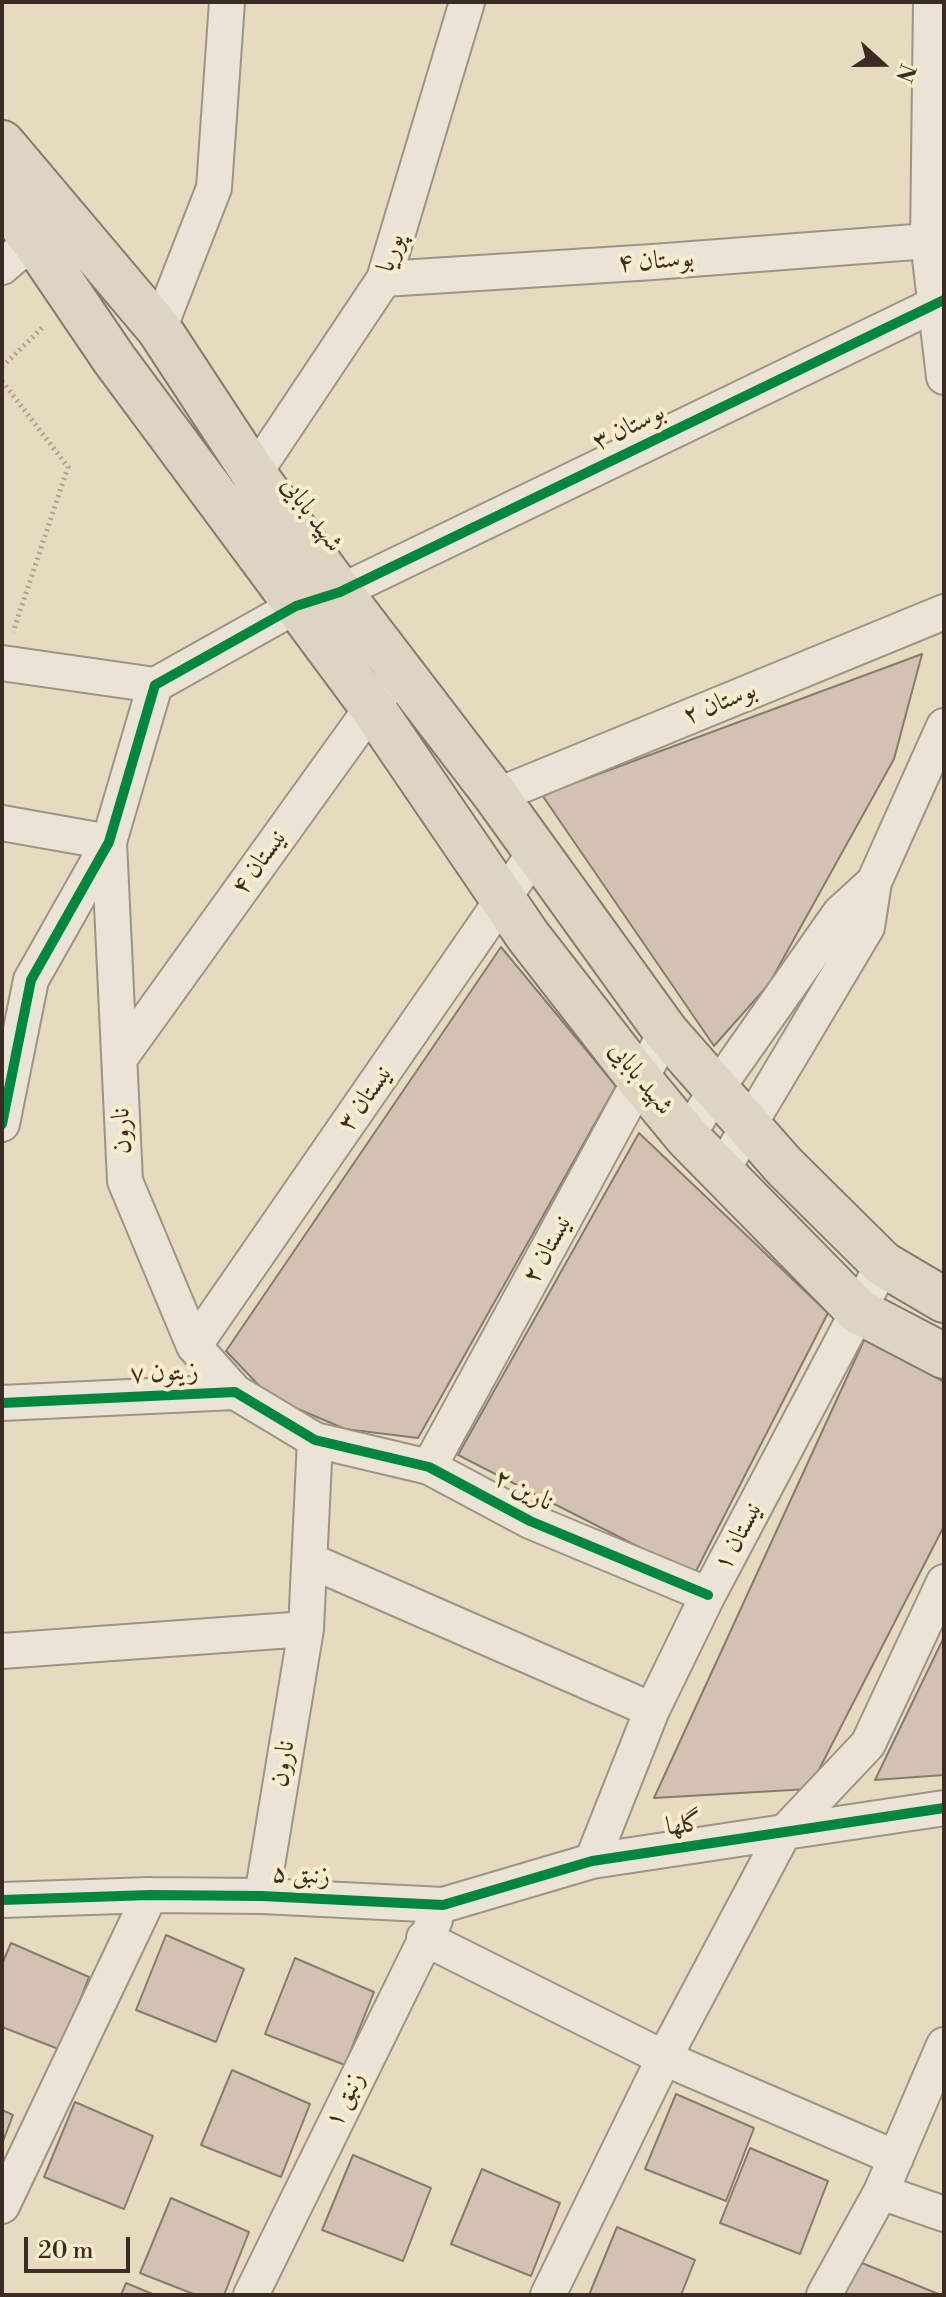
<!DOCTYPE html>
<meta charset="utf-8">
<style>
body{margin:0}
#map{position:relative;width:946px;height:2297px;overflow:hidden;background:#e6dbbf;font-family:"Libre Bodoni",serif}
canvas{display:block}
.frame{position:absolute;inset:0;border:4px solid #3c2b25;pointer-events:none}
.north{position:absolute;left:842px;top:24px;width:80px;height:80px;-webkit-text-stroke:6px #f9eccb;paint-order:stroke;rotate:111deg;font-size:22px;font-weight:700;line-height:32px;text-align:center;color:#3c2b25}
.north::after{content:'';display:block;margin:auto;width:28px;height:36px;background:#3c2b25;clip-path:polygon(50% 0,100% 100%,50% 72%,0 100%)}
.scale{position:absolute;left:24px;top:2237px;width:106px;height:36px;box-sizing:border-box;border:4px solid #3c2b25;border-top:0;padding-left:10px;font-size:24px;line-height:28px;white-space:nowrap;color:#3c2b25;-webkit-text-stroke:6px #f9eccb;paint-order:stroke}
</style>
<div id="map">
<canvas width="946" height="2297"></canvas>
<div class="frame"></div>
<div class="north">N</div>
<div class="scale">20 m</div>
</div>
<script>
const c = document.querySelector('canvas').getContext('2d');
c.lineJoin = 'round';
function paint(path, color) { c.fillStyle = color; c.fill(path, 'evenodd'); }
function trace(path, color, width, dash) { c.strokeStyle = color; c.lineWidth = width; c.lineCap = dash ? 'butt' : 'round'; c.setLineDash(dash || []); c.stroke(path); }
function label(font, color, halo, rows, align = 'center') {
  c.font = font + ' "Libre Bodoni",Amiri,serif'; c.lineWidth = 8; c.setLineDash([]); c.textBaseline = 'middle'; c.strokeStyle = halo; c.fillStyle = color; for (const [text, x, y, turn = 0] of rows) {
    c.save(); c.translate(x, y); c.rotate((+turn || 0) * Math.PI / 180); c.textAlign = isNaN(turn) ? turn : align; if (halo) c.strokeText(text, 0, 0); c.fillText(text, 0, 0); c.restore();
  }
}
const building = new Path2D(`
 M922,654l-28,105 -125,225 -55,62 -172,-251z
 M501,947l115,139 -198,352 -73,-9 -75,-32 -44,-46z
 M639,1133l189,180 -134,262 -236,-120z
 M865,1338l79,44v144l-135,263 -155,9z
 M944,1637v138l-69,5z
 M166,1935l78,34 -28,73 -80,-32z
 M11,1943l78,34 -28,73 -59,-23v-63z
 M295,1958l79,34 -29,73 -80,-31z
 M232,2070l78,34 -29,73 -80,-32z
 M676,2094l78,34 -28,73 -81,-32z
 M75,2102l78,34 -29,73 -80,-32z
 M2,2110l11,5 -11,29z
 M750,2148l78,33 -28,73 -80,-31z
 M353,2155l78,33 -28,73 -81,-31z
 M482,2169l78,34 -29,73 -80,-32z
 M171,2198l78,34 -25,63h-28l-56,-22z
 M617,2227l78,33 -14,35h-92z
 M852,2259l89,36h-104z
 M126,2283l29,12h-34z`);
paint(building, '#d3c2b1');
trace(building, '#857c6e', 2);
const minor = new Path2D(`
 M931,2l-3,239 16,136
 M2,267l49,-42
 M384,279l269,-17 275,-21
 M159,329l55,-141 13,-186
 M254,474l130,-195 83,-277
 M2,663l153,22
 M496,796l448,-184
 M2,823l107,19 16,339 69,165 41,46
 M120,1058l266,-370
 M2,1124l29,-144 78,-138 46,-157 141,-79 44,-14 604,-292
 M687,1137l28,-46 125,-178 34,-31
 M721,1172l146,-245 7,-45 70,-156
 M194,1346l342,-495
 M2,1403l233,-11 80,48 114,27 101,54 178,74
 M429,1467l237,-435
 M311,1561l341,149
 M2,1651l304,-22
 M592,1861l60,-151 56,-115 175,-331
 M262,1896l44,-267 9,-189
 M2,1900l148,-5 112,1 181,9 149,-44 352,-53
 M424,1938l240,120 232,100
 M881,2192l63,22
 M2,2206l148,-311
 M251,2295l184,-375
 M548,2295l116,-237 119,-224 85,-90 76,-162
 M824,2295l57,-103 63,-147`);
const major = new Path2D(`
 M2,143l157,186 95,145 86,118 156,204 170,236 118,134 99,98 61,36
 M2,199l32,42 80,118 258,348 156,229 112,144 47,57 171,174 86,45`);
trace(minor, '#9c9484', 38);
trace(major, '#857c6e', 48);
trace(new Path2D(`
 M2,367l42,-41
 M2,381l66,86 -55,165`), '#aba59b', 5, [2, 4]);
trace(minor, '#e9e4d6', 34);
trace(major, '#ddd4c2', 44);
trace(new Path2D(`
 M2,1124l29,-144 78,-138 46,-157 141,-79 44,-14 604,-292
 M2,1403l233,-11 80,48 114,27 101,54 178,74
 M2,1900l148,-5 112,1 181,9 149,-44 352,-53`), '#00873e', 10);
label('26px', '#3c2b25', '#f9eccb', [
 ["پوریا",392,253,-72],
 ["بوستان ۴",656,262,-4],
 ["بوستان ۳",629,428,-26],
 ["شهید بابایی",311,515,54],
 ["بوستان ۲",720,704,-22],
 ["نیستان ۴",260,863,-54],
 ["شهید بابایی",640,1079,51],
 ["نیستان ۳",366,1099,-55],
 ["نارون",123,1131,-92],
 ["نیستان ۲",548,1250,-61],
 ["زیتون ۷",164,1374,-3],
 ["نارین ۲",523,1491,27],
 ["نیستان ۱",739,1537,-62],
 ["نارون",284,1764,-81],
 ["گلها",684,1826,-8],
 ["زنبق ۵",301,1876,3],
 ["زنبق ۱",346,2100,-64]
]);
</script>
